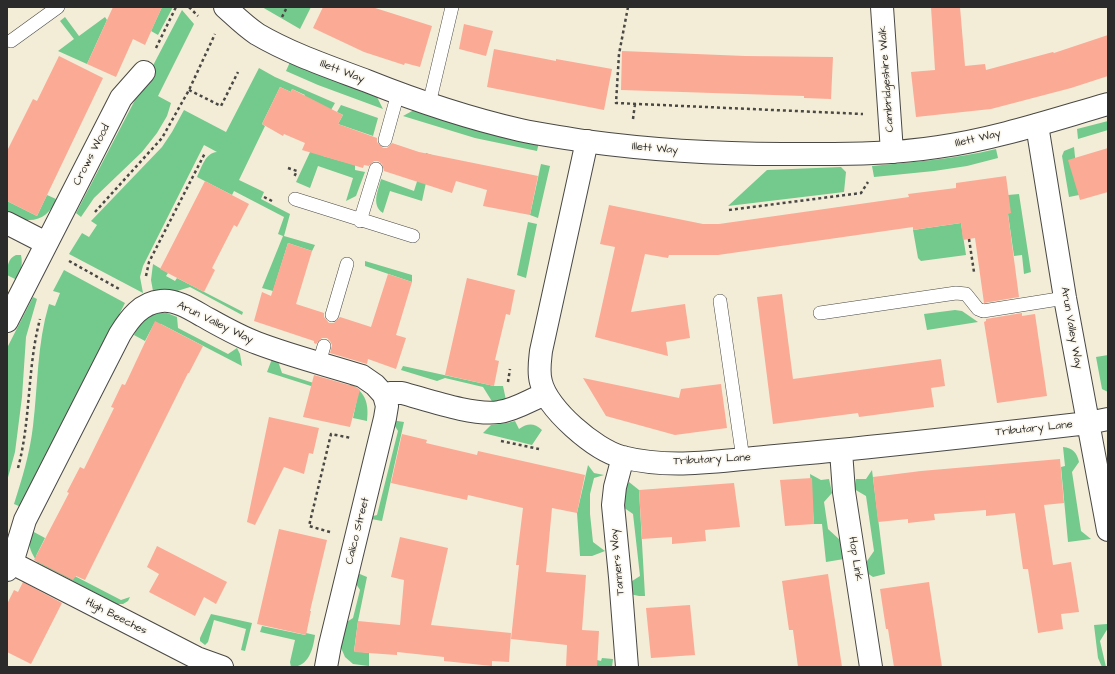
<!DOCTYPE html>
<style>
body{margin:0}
#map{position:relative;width:1115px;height:674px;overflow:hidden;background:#f3edd7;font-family:"Architects Daughter",sans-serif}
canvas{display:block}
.frame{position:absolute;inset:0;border:8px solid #2b2b2b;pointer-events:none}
</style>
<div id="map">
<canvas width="1115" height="674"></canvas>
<div class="frame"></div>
</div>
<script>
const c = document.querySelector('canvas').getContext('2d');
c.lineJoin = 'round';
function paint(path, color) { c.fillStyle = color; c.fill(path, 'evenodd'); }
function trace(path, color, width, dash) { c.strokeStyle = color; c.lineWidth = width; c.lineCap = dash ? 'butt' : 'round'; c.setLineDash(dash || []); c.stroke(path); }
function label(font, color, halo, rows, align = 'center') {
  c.font = font + ' "Architects Daughter",sans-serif'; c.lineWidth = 3; c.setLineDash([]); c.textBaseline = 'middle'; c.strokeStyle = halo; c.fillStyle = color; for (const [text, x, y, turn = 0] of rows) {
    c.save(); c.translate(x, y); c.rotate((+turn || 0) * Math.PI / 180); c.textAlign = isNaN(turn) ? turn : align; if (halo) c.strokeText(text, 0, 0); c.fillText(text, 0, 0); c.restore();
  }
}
paint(new Path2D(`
 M162,7h11l-15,28 -7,-4z
 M262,7h49l-11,22z
 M182,10l12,14 -36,72 13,7 -4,13 -10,17 -15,19 -48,46 -13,19 -5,-4z
 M65,17l14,19 26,-19 2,3 -20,44 -29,-13 16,-12 -14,-18z
 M290,62l19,9 68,26 6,12 -65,-24 -32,-14z
 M259,68l16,9 60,26 -4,7 -27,-11 1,-4 -13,-6 -1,3 -11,-5 -18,37 3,2 -26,54 25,12 -3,7 29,15 -6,22 31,9 -3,6 -24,-8 -15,48 -11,-3 21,-52 -5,-2 6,-17 -50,-26 -2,4 -35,-18c5,-10 8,-24 20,-25l-13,-7 -61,121 -3,11 3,16 -74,-39 13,-21 7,4 8,-12 -6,-4 71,-74 10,-15 12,-22 42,22z
 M341,105l37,13 -5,18 -35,-12 5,-9 -6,-3z
 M414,110l125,32 -2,9 -62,-13 -72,-22z
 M1108,121v9l-30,9 -1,-10z
 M1074,147l5,48 -10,2 -7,-41 2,-5z
 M996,149l2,9 -31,8 -33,5 -60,6 -2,-11c42,-4 83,-7 124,-17z
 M311,150l12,6 32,9v5l10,2 -9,24 -10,5 7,-23 -35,-12 -8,22 -14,-6z
 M426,153l6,2 -10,46 -32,-10 -7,22c-12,-8 -5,-22 -2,-34l33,12z
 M541,164l9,2 -12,52 -8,-3z
 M841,167l5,5 -2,20 -116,14 39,-36z
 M1019,194l12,78 -7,2 -2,-19 -8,1 -6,-42v-19z
 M47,195l9,4c-4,13 -15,22 -29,21 -6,0 -14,-6 -20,-9v-10l30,15z
 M528,222l9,2 -11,54 -9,-3z
 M961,223l5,32 -45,6 -3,-3 -5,-28z
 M16,255h5c2,10 0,15 -4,25l-10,-5c0,-8 1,-17 9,-20z
 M365,261l47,14v7l-47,-16z
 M153,264l15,9 -2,3 9,5 2,-3 66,34 -1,3 -52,-28 -16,5 -12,-2 -9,1 -2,-11z
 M64,270l61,33 -104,204 -7,-3c8,-25 16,-51 19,-78 5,-41 4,-82 16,-122l6,2 5,-13 -7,-2z
 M33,297l4,2 -11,38 -4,60 -7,55 -8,29v-133z
 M955,310l7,1 16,11 -51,8 -3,-16z
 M156,313h11l10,4 1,11 50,26 9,-6 3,6 2,12 -81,-42h-7l-9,17 -11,-6c5,-11 9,-18 22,-22z
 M1108,355v37l-6,-3 -6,-32z
 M272,359l6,2 4,12 60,19 9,-8c15,9 18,20 16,37l-14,-3 4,-19 -46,-13 -44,-14z
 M403,366l91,20h9l3,14 -13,3 -10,-16 -38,-9 -8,3 -36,-11z
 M391,420l13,2 -22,99 -16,-3 11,-3 21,-84z
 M515,421l4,8c9,-6 15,-6 23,1l-10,15 -49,-12 8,-8 16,-2z
 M1063,447c10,1 14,6 16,15l-7,10 9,59 10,8 -23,3 -7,-75 4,-1z
 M588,465l6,8 10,2 -10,3 -4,16v20l3,28 12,9 -13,5h-12l-3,-43z
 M872,470l13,104 -12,3 -6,-4 -2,-9 9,-13 -8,-55 -12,-7 2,-10h10z
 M810,474l11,6 8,-1 3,14 -8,9 4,27 12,11 4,19 -18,3 -4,-38h-8z
 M629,482l10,8 6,106h-6l-9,-2 -1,-11 11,-7 -7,-62 -10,-7 2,-18z
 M32,531l13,7 -9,18 85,44 9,-3 -2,4 -5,3h-6l-80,-42c-8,-14 -9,-15 -5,-31z
 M355,572l12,5 -9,44 -4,30 15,2v13l-16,-2 -8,-7 -7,-16 4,-16 11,-7 7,-28 -7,-11z
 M211,614l41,9 -7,28 -4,-1 5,-21 -32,-9 -6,22 -3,3 -5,-4v-3z
 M1107,624l1,4 -8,13 6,26h-4l-4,-9 -4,-33z
 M262,626l43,9 1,-2 9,2c-2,14 -6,32 -24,32l-1,-5 5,-22 -35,-8z
 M602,658l11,1 -1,8h-15v-7l4,1z`), '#74c98d');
paint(new Path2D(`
 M113,7h49l-17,38 -12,-6 -17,38 -29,-13z
 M323,7h49l60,19 -12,41 -15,-4 -1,2 -40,-13 -51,-24z
 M931,7h29l5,59 20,-2 1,6 67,-18 1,1 54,-18v41l-37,12 -80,21 -75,8 -5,-45 24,-2z
 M464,24l29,7 -7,25 -27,-7z
 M494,49l62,12v-2l56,10 -8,41 -117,-23z
 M622,51l123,5 88,1 -2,42 -27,-1v-2l-183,-6z
 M59,56l44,22 -66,138 -30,-15v-50l26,-52 4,2z
 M280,87l11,5 1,-3 51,26 -5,9 39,14v4l6,6h4l5,-5 27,9 119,24 -8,39 -47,-9 4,-16 -31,-9 -4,12 -68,-22 -2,-7 -4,-3h-4l-5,5 -5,-1 -1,3 -61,-18 3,-7 -21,-9 -1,2 -21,-12z
 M1108,148v44l-28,8 -12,-40z
 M1006,176l5,37 -3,1 11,83 -35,6 -9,-65 -12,2 -2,-17 -48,7v-3l-195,28h-49l-1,3 -23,-4 -14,58 54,-8 5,34 -24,4 2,14 -73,-19 20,-90 -15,-3 9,-39 94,19h16l190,-27 -1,-3 48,-6v-5z
 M205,181l44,23 -12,23 -3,-2 -22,43 3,2 -11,22 -44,-23z
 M288,243l24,8 -16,53 28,9v4l5,6h5l6,-6 31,10 17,-53 24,8 -16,53 10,3 -10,31 -28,-10 -1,5 -37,-11 2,-8 -2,-4 -3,-3h-5l-6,6 -2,-1v-2l-60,-20 8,-29 9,4z
 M467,278l48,12 -5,25 -4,-1 -11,46 4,1 -5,25 -49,-11z
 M782,294l11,85 148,-20 4,27 -14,2 3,19 -75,10 -1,-4 -85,11 -16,-127z
 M1022,313v3l13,-2 12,82 -50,7 -13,-81 2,-1v-2z
 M155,321l48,25 -14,27h-1l-103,207 -9,-4 -3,4 -39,-20 35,-67 -2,-1 13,-25 4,2 30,-61 -3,-1 11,-23 3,1z
 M314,375l42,12 4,3 -10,37 -47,-10z
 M583,378l96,20 2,-9 40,-5 6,44 -52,7 -69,-19z
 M269,417l50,11 -6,26 -4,-1 -5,21 -20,-7 -29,58 -8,-3z
 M402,434l25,6 -1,3 51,12 1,-4 107,24 -8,38 -25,-5 -6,64 40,3 -4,55 17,1 -2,36h-31l1,-22 -56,-6 8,-74h-3l7,-57 -55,-13 -1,5 -76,-17z
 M1060,459l4,44 -20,2 9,60 18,-3 8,50 -18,2 2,15 -25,4 -10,-64h-5l-8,-56 -29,3v-6l-52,4 1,6 -27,3v-4l-30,3 -5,-45 48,-6z
 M812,478l2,46 -29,2 -5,-46z
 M734,483l6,44 -35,3 1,11 -34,3v-7l-30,2 -3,-49z
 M279,529l48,11 -17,71h1l-5,24 -49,-11z
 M400,537l48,11 -17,77 80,8 -2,29 -17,-1v5l-48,-5v-4l-47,-5v3l-43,-3 4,-31 42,4 4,-45 -13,-3z
 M157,546l70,36 -11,22 -12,-7 -9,19 -46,-24 10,-18 -12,-7z
 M828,574l14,93h-44l-5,-37h-4l-7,-49z
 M23,582l39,21 -31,61 -24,-12v-48l7,-14 4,2z
 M929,582l13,85h-48l-6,-38h-2l-6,-40z
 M690,605l5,50 -44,3 -5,-50z`), '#fbaa95');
const service = new Path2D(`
 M11,41l47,-34
 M429,104l23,-97
 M385,140l13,-47
 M295,199l118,37
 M360,221l16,-52
 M720,301l23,158
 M820,313l136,-20 10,1 12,15 5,2 82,-13
 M332,315l15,-51
 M319,363l5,-17`);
const minor = new Path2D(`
 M882,7l10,145
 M1037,125l28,173 43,232
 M587,141l-46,210c-1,10 -3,21 0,31 6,27 54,68 81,75 50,13 103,3 153,-1 105,-9 209,-21 313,-33l20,-4
 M7,223l39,20
 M7,321l114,-223 23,-26
 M841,451l3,41 27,175
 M623,457l-8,30 -2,18 7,72 7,90
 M12,563l185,95 25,9
 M7,570l5,-7 13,-43 95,-186c10,-16 21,-31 41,-33 14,-2 30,8 42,15 18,10 35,20 54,27 34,13 70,22 105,33l13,9 9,10 6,-2h12c26,7 71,23 97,19 16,-2 31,-12 46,-18
 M326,667l4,-22 55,-227 2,-12 -3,-11`);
const tertiary = new Path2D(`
 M225,7c10,9 20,19 32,27 34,20 73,33 110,47 50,20 101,37 153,49 21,5 43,7 64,11 66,9 131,13 198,13 52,0 105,1 156,-7 58,-8 114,-27 170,-43`);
trace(service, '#494845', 14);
trace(minor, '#494845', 24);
trace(tertiary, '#494845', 24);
trace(new Path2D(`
 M189,7l9,9
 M628,7l-9,47 -3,49 247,11
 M282,17l5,-10
 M156,48l20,-41
 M189,90l32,16 17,-34
 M633,119l2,-15
 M288,168l9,3 -3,6
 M264,197l8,4
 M729,210l132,-17 7,-11
 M95,212l67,-74 27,-48 26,-56
 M969,239l5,33
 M69,261l52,29
 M146,276l3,-14 56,-109
 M508,382l2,-13
 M501,441l38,8
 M18,468c13,-48 9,-100 22,-149
 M330,532l-21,-6 22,-92 20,4`), '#494845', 2.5, [3, 3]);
trace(service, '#fff', 13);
trace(minor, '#fff', 22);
trace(tertiary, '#fff', 22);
label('11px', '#2b2b2b', '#fbf7ec', [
 ["Illett Way",342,72,21],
 ["Cambridgeshire Walk",887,79,-94],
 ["Illett Way",978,139,-13],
 ["Illett Way",655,149,5],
 ["Crows Wood",92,155,-63],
 ["Arun Valley Way",215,323,26],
 ["Arun Valley Way",1071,328,80],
 ["Tributary Lane",1034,429,-6],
 ["Tributary Lane",712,460,-3],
 ["Calico Street",358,531,-76],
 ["Hop Link",855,559,81],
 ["Tanners Way",618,562,-96],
 ["High Beeches",116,617,27]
]);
</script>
